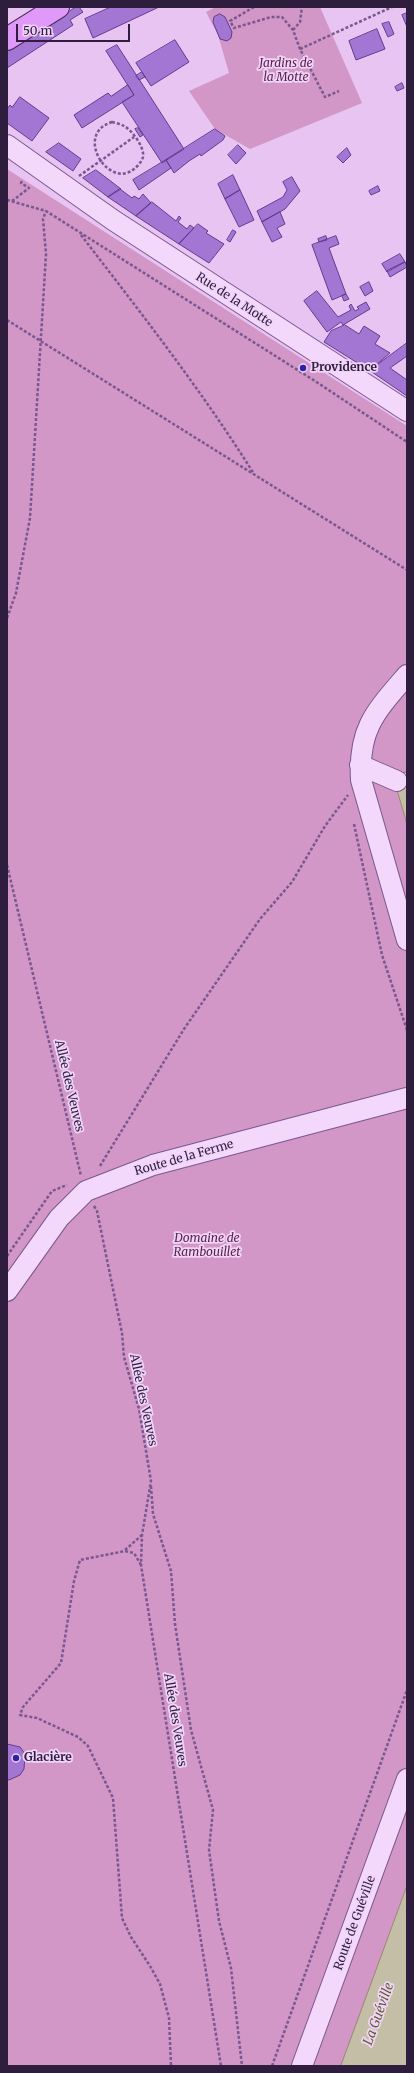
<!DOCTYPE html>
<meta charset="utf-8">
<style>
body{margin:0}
#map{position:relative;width:414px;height:2073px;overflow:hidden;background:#e7c4f2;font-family:Merriweather,serif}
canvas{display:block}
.frame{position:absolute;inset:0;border:8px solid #2f1d3d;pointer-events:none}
.scale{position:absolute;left:16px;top:24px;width:114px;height:18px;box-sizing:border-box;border:2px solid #2f1d3d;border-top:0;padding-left:5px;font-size:12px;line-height:14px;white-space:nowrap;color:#2f1d3d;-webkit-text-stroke:3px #f0d4f9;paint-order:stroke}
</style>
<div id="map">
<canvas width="414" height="2073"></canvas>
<div class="frame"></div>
<div class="scale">50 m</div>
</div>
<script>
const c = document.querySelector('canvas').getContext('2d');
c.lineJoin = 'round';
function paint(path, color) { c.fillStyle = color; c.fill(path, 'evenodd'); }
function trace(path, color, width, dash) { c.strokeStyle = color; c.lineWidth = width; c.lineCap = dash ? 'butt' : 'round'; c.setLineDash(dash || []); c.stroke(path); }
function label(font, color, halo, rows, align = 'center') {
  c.font = font + ' Merriweather,serif'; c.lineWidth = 3.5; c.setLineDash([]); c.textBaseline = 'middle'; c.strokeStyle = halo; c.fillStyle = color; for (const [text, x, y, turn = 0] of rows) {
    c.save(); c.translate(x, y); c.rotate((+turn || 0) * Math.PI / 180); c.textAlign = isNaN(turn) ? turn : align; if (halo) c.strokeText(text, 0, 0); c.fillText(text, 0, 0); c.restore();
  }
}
paint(new Path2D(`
 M216,7h104l42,96 -112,46 -35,-20 -26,-38 40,-18 -11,-38 -12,-23z
 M7,169l400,257v1640h-400z`), '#d296c7');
const water = new Path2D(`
 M407,772v52l-10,-34 2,-16z
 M407,1886v180h-66z`);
paint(water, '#c5bea6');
trace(water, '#948d6b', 1);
const building = new Path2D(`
 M76,7h3l4,5 -13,8 3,5 -66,43v-16z
 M111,7h48l-66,31 -8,-19z
 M407,13v14l-5,-12z
 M220,14l5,3 7,15 -1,6 -4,3 -7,-2 -7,-17 1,-5z
 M389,22l5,12 -6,3 -6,-13z
 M377,29l8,20 -29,11 -7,-19z
 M175,40l14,22 -38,24 -15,-23z
 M117,45l67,104 -22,14 -40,-61 12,-7 -28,-44z
 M142,72l3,5 -6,3 -3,-4z
 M402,83l2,5 -7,3 -2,-4z
 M128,85l6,10 -52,33 -8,-13 34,-22 3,3z
 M20,97l29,21 -17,23 -25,-18v-14l3,-4 2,2z
 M138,128l5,7 -3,2 -5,-8z
 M215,129l10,7 -2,4 -22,16 -1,-2 -11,7 -15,12 -8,-13z
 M59,143l22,16 -8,12 -27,-19z
 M238,145l8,8 -10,11 -8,-9z
 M347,148l4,7 -8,8 -6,-6z
 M166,160l5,8 -32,22 -6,-10z
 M96,170l25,19 -13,8 -25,-19z
 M233,175l7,15 -15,9 -7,-15z
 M292,177l8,14 -15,18 -23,13 -5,-11 26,-14 4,-7 -4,-8z
 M378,186l2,5 -9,4 -2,-4z
 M120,189l12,9 2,-2 5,3 4,-5 8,9 -15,13 -28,-19z
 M240,190l14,30 -15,7 -14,-28z
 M152,202l24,19 3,-5 2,2 -3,4 9,7 3,-4 4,3 -15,16 -43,-28z
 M280,212l5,12 -8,4 5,9 -10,5 -10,-20z
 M198,224l10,7 -2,2 18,11 -15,19 -30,-19z
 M233,230l3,2 -6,10 -3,-2z
 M326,236l1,4 -8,2 -1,-3z
 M336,236l3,8 -10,4 17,46 -14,6 -20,-55z
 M400,254l5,8 -18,10 -5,-8z
 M405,262l2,5 -17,10 -3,-6z
 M369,282l4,9 -8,5 -5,-9z
 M317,291l21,26 13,-7 -2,-4 2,-2 4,7 4,-2 -2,-2 9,-5 4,7 -27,16 -2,-3 -14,10 -23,-31z
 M346,294l3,5 -5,2 -2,-5z
 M345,325l14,9 5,-8 16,10 -5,8 15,9 -14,12 -4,7 -48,-30 7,-11z
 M407,343v13l-17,12 17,12v16l-35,-24 5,-7z
 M7,1744l13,3 5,7 -1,15 -4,6 -11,5 -2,-1z`);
paint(building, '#a376d4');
trace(building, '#623b90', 1);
const minor = new Path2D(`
 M7,145l106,75 294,191
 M407,675c-32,37 -49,54 -46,105l46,160
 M360,765l37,16
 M7,1291l52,-73 27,-27 67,-26 254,-67
 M302,2066l105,-287`);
const major = new Path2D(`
 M7,39l51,-32`);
trace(minor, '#79588f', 22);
trace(major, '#462d5c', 24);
trace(new Path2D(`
 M254,7l-24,14 4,7 37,-11h11l11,13 7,19 25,48 14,-6
 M293,30l7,-8 2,-15
 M300,49l92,-42
 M112,122c4,1 9,2 12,4 8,4 21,22 19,31 -1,4 -5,9 -9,12 -25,21 -61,-35 -22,-47z
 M79,176l55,-39
 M7,200l39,11 269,170 92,61
 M12,201l17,-13 -8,-5 1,-2
 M81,235c60,78 121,156 173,239
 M7,320l400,250
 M7,618l9,-25 14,-75 16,-264 -3,-35 3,-8
 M354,824l28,131 25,75
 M7,865l74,311
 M100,1166l84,-137 76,-110 32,-37 33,-56 23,-31
 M94,1206l3,5 25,122 2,24 15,52 12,72 -9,54 -1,30 80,501
 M7,1256l45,-65 15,-6
 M151,1486l2,28 18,57 4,53 16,106 22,80 -4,40 10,71 12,47 11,98
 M125,1550l17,-15
 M141,1565l-7,-12 -9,-2 -45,9 -6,21 -13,82 -38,44 -3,8 17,3 41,19 10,9 25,52 9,120 9,19 19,29 10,18 9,34 2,48
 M272,2066l135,-376`), '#79588f', 2.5, [3, 2]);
trace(minor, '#f3d8fc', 20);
trace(major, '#e099f8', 22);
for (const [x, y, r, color] of [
 [303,368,4,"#2a22a3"],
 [16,1758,4,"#2a22a3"]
]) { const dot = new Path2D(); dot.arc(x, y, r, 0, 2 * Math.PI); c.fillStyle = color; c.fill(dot); trace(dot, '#f0d4f9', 1.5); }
label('italic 12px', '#5c2249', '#f0d4f9', [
 ["Jardins de",286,64],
 ["la Motte",286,78],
 ["Domaine de",207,1239],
 ["Rambouillet",207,1253]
]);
label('12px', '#2f1d3d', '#f0d4f9', [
 ["Rue de la Motte",234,300,33],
 ["Allée des Veuves",69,1086,77],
 ["Route de la Ferme",184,1158,-16],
 ["Allée des Veuves",143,1400,78],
 ["Allée des Veuves",175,1720,81],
 ["Route de Guéville",355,1923,-70]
]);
label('bold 12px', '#2f1d3d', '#f0d4f9', [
 ["Providence",311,368],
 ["Glacière",24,1758]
], 'left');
label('italic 13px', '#5e5e2b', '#f0d4f9', [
 ["La Guéville",379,2014,-70]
]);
</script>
